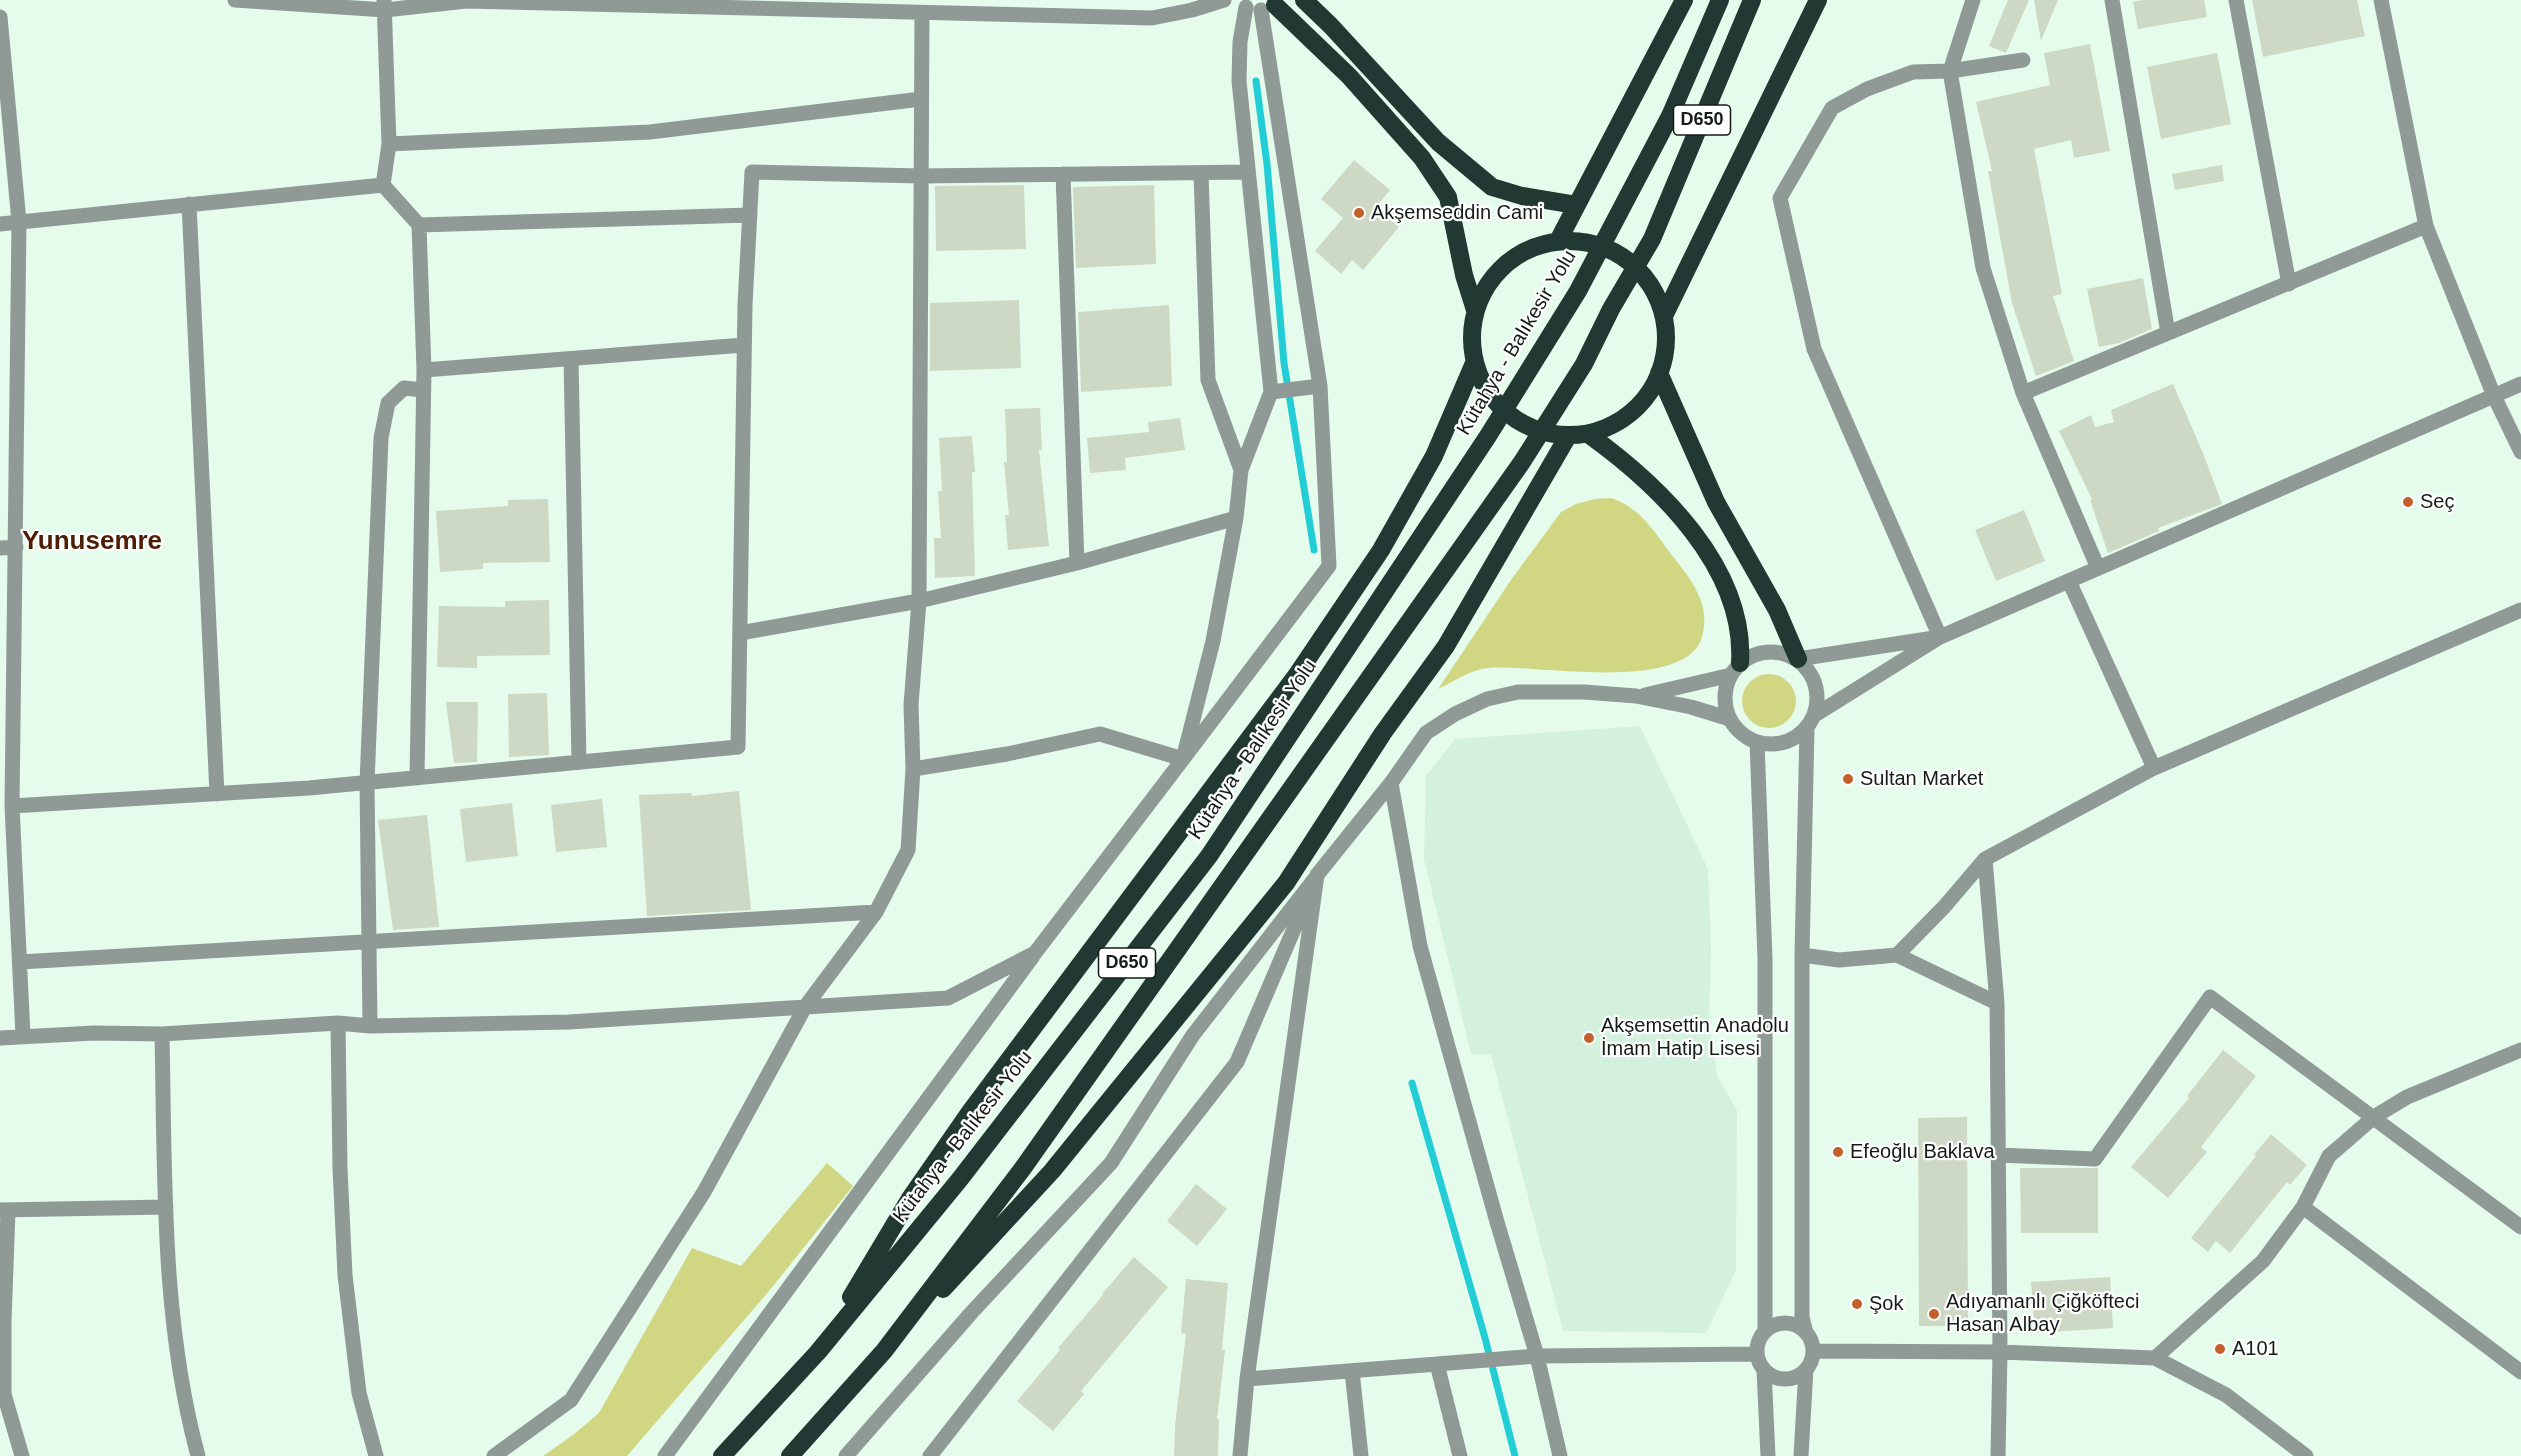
<!DOCTYPE html>
<meta charset="utf-8">
<style>
body{margin:0}
canvas{display:block;background:#e5fbec}
</style>
<canvas width="2521" height="1456"></canvas>
<script>
const c = document.querySelector('canvas').getContext('2d');
c.lineJoin = 'round';
function paint(path, color) { c.fillStyle = color; c.fill(path, 'evenodd'); }
function trace(path, color, width, dash) { c.strokeStyle = color; c.lineWidth = width; c.lineCap = dash ? 'butt' : 'round'; c.setLineDash(dash || []); c.stroke(path); }
function label(font, color, halo, rows, align = 'center') {
  c.font = font + ' Helvetica,sans-serif'; c.lineWidth = 4.5; c.setLineDash([]); c.textBaseline = 'middle'; c.strokeStyle = halo; c.fillStyle = color; for (const [text, x, y, turn = 0] of rows) {
    c.save(); c.translate(x, y); c.rotate((+turn || 0) * Math.PI / 180); c.textAlign = isNaN(turn) ? turn : align; if (halo) c.strokeText(text, 0, 0); c.fillText(text, 0, 0); c.restore();
  }
}
paint(new Path2D(`
 M1640,726l68,143 3,80 -2,73 9,56 19,32 -1,160 -30,63 -143,-2 -72,-277h-20l-47,-195 2,-83 29,-37z`), '#d4f1dd');
paint(new Path2D(`
 M1611,498c31,10 45,37 64,61 18,23 36,47 27,78 -17,57 -167,27 -214,31 -16,1 -35,14 -50,21l73,-109 50,-68 15,-8 19,-5z
 M1742 701a27 27 0 1 1 54 0a27 27 0 1 1-54 0Z
 M827,1163l26,23 -84,105 -142,165h-84l30,-21 26,-22 93,-165 49,18z`), '#d1d682');
trace(new Path2D(`
 M1256,81l11,83 17,199 30,187
 M1412,1083l73,255 30,118`), '#23cdd5', 7);
paint(new Path2D(`
 M2008,0h21l-23,53 -17,-7z
 M2034,0h24l-17,41z
 M2143,0h61l3,17 -69,12 -5,-27z
 M2252,0h105l8,36 -102,21z
 M2090,44l20,107 -36,7 -3,-18 -37,9 28,145 -9,2 21,65 -38,15 -24,-73 -24,-132h4l-16,-69 74,-17 -6,-32z
 M2217,53l14,71 -70,15 -14,-72z
 M1354,160l36,30 -15,18 24,19 -36,43 -11,-10 -11,14 -26,-23 28,-33 -22,-19z
 M2222,165l2,16 -49,9 -3,-16z
 M1024,185l2,64 -90,2 -1,-65z
 M1154,185l2,79 -80,4 -3,-81z
 M2143,278l9,51 -33,14 -20,4 -12,-58z
 M1019,300l2,68 -91,3v-68z
 M1169,305l3,81 -91,6 -3,-80z
 M2173,384l30,69 19,51 -64,24 1,3 -51,22 -18,-53 2,-1 -33,-68 32,-16 4,12 19,-5 -3,-12z
 M1040,408l2,42h-3l10,96 -41,4 -3,-35h4l-5,-53h3l-2,-53z
 M1180,418l5,32 -60,8 1,12 -36,3 -3,-35 62,-6 -1,-10z
 M972,436l3,36h-3l3,104 -40,2 -1,-40h7l-3,-47h4l-3,-53z
 M548,499l2,63 -67,1v6l-43,3 -4,-61 72,-5v-6z
 M2024,510l21,51 -49,20 -21,-51z
 M549,600l1,55 -73,1v12l-40,-1 2,-61 66,1v-6z
 M547,693l2,62 -40,2 -1,-63z
 M446,702h32l-1,60 -23,1z
 M739,791l12,119 -104,6 -8,-121 52,-2 1,3z
 M602,799l5,48 -51,5 -5,-47z
 M512,803l6,53 -52,6 -6,-53z
 M427,815l12,112 -46,3 -15,-110z
 M2223,1050l33,26 -55,71 6,5 -39,46 -37,-31 58,-69 -2,-2z
 M1967,1117l1,209h-49l-1,-208z
 M2271,1134l36,31 -17,20 -3,-3 -57,71 -14,-12 -8,11 -17,-14 65,-82 -2,-1z
 M2020,1168h78v65h-77z
 M1196,1184l31,25 -30,37 -30,-25z
 M1134,1257l34,30 -87,104 3,3 -31,37 -36,-30 43,-51 -2,-2 45,-53 -1,-1z
 M2110,1277l3,51 -78,5 -4,-51z
 M1186,1279l42,4 -6,67h3l-8,69h2l-1,37h-44l1,-30 11,-92 -5,-1z`), '#cdd9c5');
trace(new Path2D(`
 M235,0l150,10 81,-9 686,17 40,-8 32,-10
 M1973,0l-23,71 33,197 40,125 75,175
 M2236,0l53,284
 M2381,0l45,226 68,170 27,56
 M0,17l19,205 -7,584 11,230
 M389,144l261,-12 271,-33
 M1201,173l7,207 33,90
 M1063,174l14,389
 M383,185l36,40 5,145 -7,408
 M189,204l28,590
 M0,224l383,-39 6,-41 -5,-144
 M419,225l331,-10
 M2168,333l258,-107
 M571,359l8,403
 M424,370l320,-25
 M1271,392l49,-6
 M2023,393l145,-60 -56,-333
 M0,548l16,-1
 M2069,581l85,187
 M740,633l179,-32 158,-38 159,-45
 M1940,637l-126,-288 -34,-151 52,-90 35,-19 46,-17 37,-1 73,-11
 M1725 698a46 46 0 1 1 92 0a46 46 0 1 1-92 0Z
 M1798,659l136,-21
 M1645,695l86,-20
 M1815,715l125,-78 581,-253
 M1757,742l8,217v371
 M913,769l94,-15 93,-20 83,25 146,-193 -9,-180 -59,-376
 M1391,783l29,163 77,276 40,134 23,100
 M12,806l297,-18 429,-41 7,-442 7,-133 169,4 327,-4
 M1985,859l12,144 3,349 -2,104
 M1802,955l37,5 58,-5 100,48
 M1897,955l47,-48 41,-48 169,-91 367,-158
 M20,962l856,-50
 M338,1023l2,145 5,107 14,118 17,63
 M370,1026l-3,-243 14,-345 7,-35 16,-15 19,2
 M162,1034c3,141 -1,285 36,422
 M0,1038l95,-5 67,1 176,-11 32,3 199,-4 379,-24 87,-45 148,-194 30,-118 23,-123 5,-48 30,-78 -32,-311 1,-39 6,-35
 M1999,1155l96,4 115,-162 311,230
 M2303,1207l218,165
 M0,1210l166,-3
 M8,1211l-4,110v73l18,62
 M1757 1351a28 28 0 1 1 56 0a28 28 0 1 1-56 0Z
 M1806,1333l-4,-16v-362l5,-226
 M1813,1351l187,1 155,6 71,37 80,61
 M2155,1358l108,-97 40,-54 26,-51 45,-39 33,-20 114,-47
 M1437,1364l100,-8 220,-2
 M1764,1370l4,86
 M1352,1371l9,85
 M1247,1379l190,-15 23,92
 M494,1456l77,-56 133,-208 101,-185 71,-95 32,-62 5,-81 -2,-64 8,-104 3,-588
 M665,1456l368,-500
 M846,1456l126,-144 139,-149 82,-128 123,-158
 M930,1456l307,-394 72,-168
 M1240,1456l7,-77 70,-504 74,-92 35,-50 29,-19 32,-15 31,-7h66l52,4 55,11 39,12
 M1801,1456l5,-87`), '#8f9a97', 15);
trace(new Path2D(`
 M1304,0l27,26 107,116 54,45 30,9 54,9
 M1275,5l74,71 73,82 26,39 16,78 11,35
 M1472 338a97 97 0 1 1 194 0a97 97 0 1 1-194 0Z
 M1558,241l126,-241
 M1664,316l154,-316
 M1659,373l57,129 61,108 21,49
 M1588,434c71,51 158,134 152,229
 M943,1289l109,-118 234,-288 97,-150 63,-87 122,-210
 M851,1297l58,-97 61,-88 326,-436 85,-126 53,-94 40,-93
 M722,1456l96,-104 142,-173 249,-323 279,-420 90,-145 92,-175 50,-116
 M790,1456l94,-105 139,-183 499,-706 62,-98 27,-55 41,-70 100,-239`), '#223933', 18);
for (const [x, y, r, color] of [
 [1359,213,6,"#c35f2a"],
 [2408,502,6,"#c35f2a"],
 [1848,779,6,"#c35f2a"],
 [1589,1038,6,"#c35f2a"],
 [1838,1152,6,"#c35f2a"],
 [1857,1304,6,"#c35f2a"],
 [1934,1314,6,"#c35f2a"],
 [2220,1349,6,"#c35f2a"]
]) { const dot = new Path2D(); dot.arc(x, y, r, 0, 2 * Math.PI); c.fillStyle = color; c.fill(dot); trace(dot, '#fff', 2); }
for (const [x, y, w] of [
 [1702,120,57],
 [1127,963,57]
]) { const box = new Path2D(); box.roundRect(x - w / 2, y - 15, w, 30, 4.5); c.fillStyle = '#fff'; c.fill(box); trace(box, '#141c17', 1.5); }
label('bold 18px', '#141c17', null, [
 ["D650",1702,120],
 ["D650",1127,963]
]);
label('20px', '#141c17', '#fff', [
 ["Akşemseddin Cami",1371,213],
 ["Seç",2420,502],
 ["Sultan Market",1860,779],
 ["Akşemsettin Anadolu",1601,1026],
 ["İmam Hatip Lisesi",1601,1049],
 ["Efeoğlu Baklava",1850,1152],
 ["Adıyamanlı Çiğköfteci",1946,1302],
 ["Hasan Albay",1946,1325],
 ["Şok",1869,1304],
 ["A101",2232,1349]
], 'left');
label('20px', '#141c17', '#fff', [
 ["Kütahya - Balıkesir Yolu",1517,343,-59],
 ["Kütahya - Balıkesir Yolu",1253,750,-56],
 ["Kütahya - Balıkesir Yolu",963,1137,-52]
]);
label('bold 26px', '#4e1e04', '#fff', [
 ["Yunusemre",92,542]
]);
</script>
